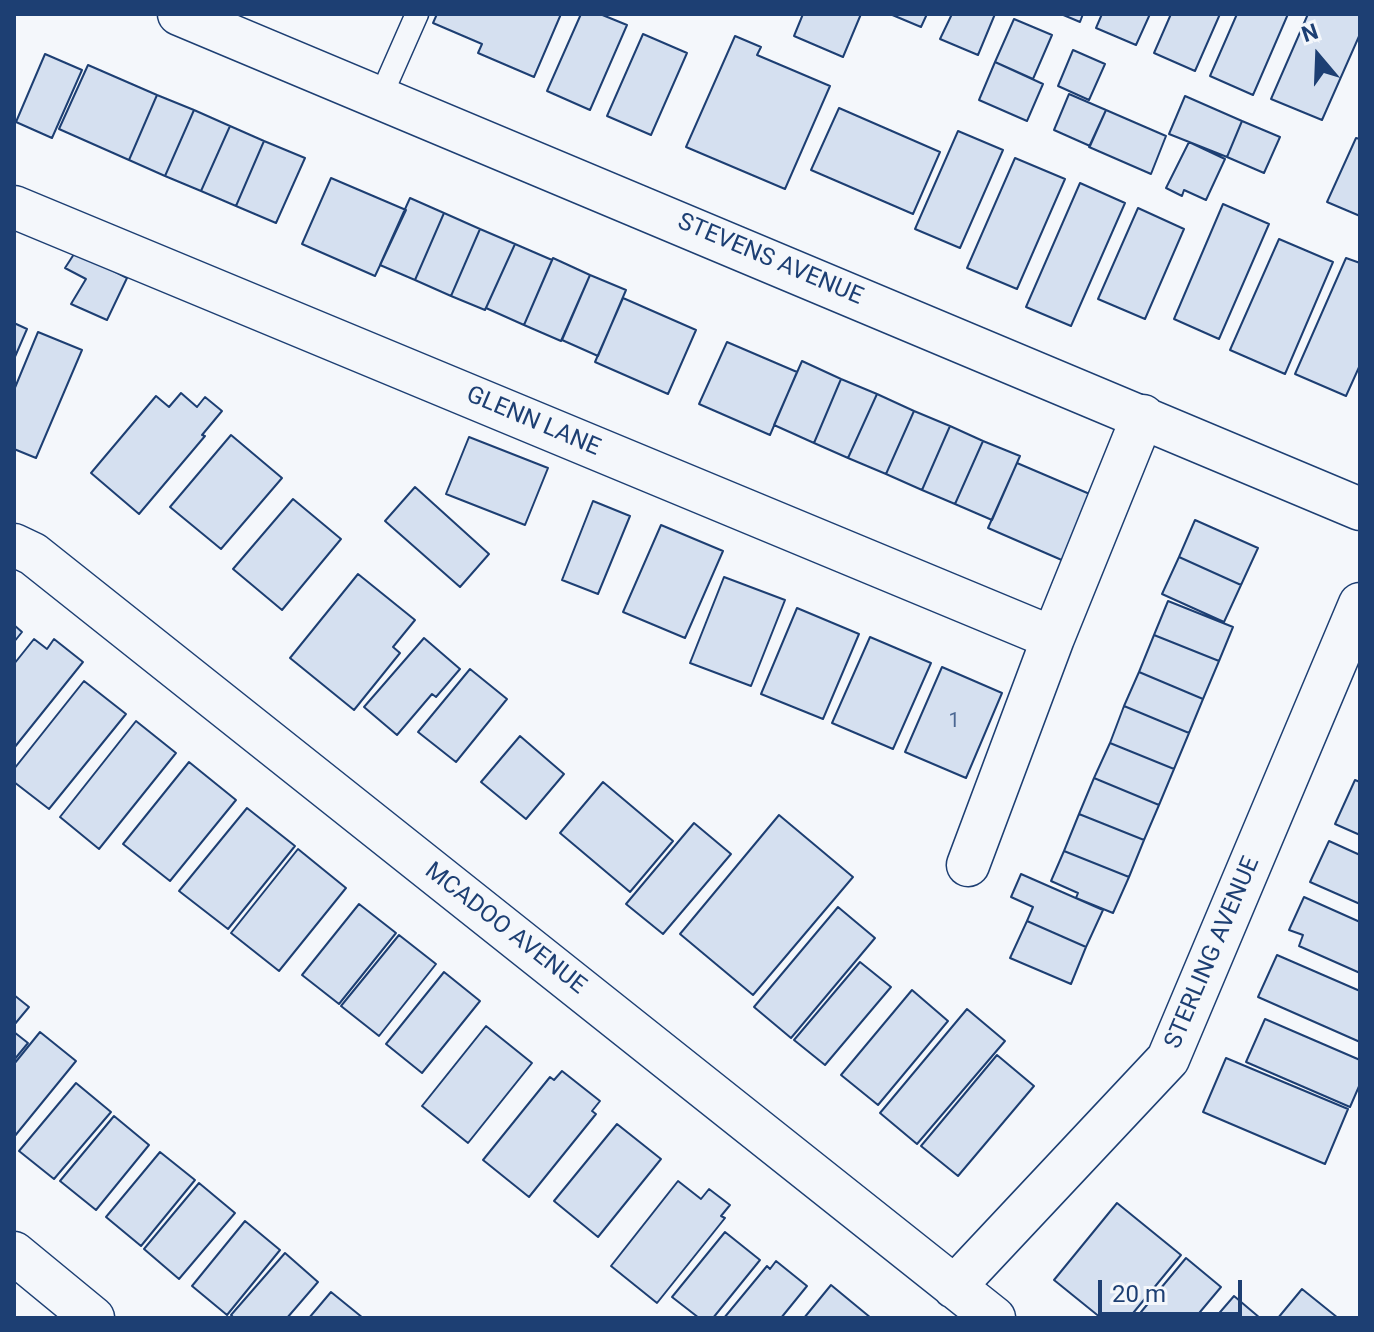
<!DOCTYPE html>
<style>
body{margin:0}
#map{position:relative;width:1374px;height:1332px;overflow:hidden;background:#f4f7fb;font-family:Roboto,sans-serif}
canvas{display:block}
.frame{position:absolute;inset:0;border:16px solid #1d3f73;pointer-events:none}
.north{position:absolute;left:1278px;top:16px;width:80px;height:80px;-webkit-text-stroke:6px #f4f7fb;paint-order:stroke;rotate:341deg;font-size:22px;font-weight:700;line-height:32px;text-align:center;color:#1d3f73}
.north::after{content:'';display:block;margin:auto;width:28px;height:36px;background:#1d3f73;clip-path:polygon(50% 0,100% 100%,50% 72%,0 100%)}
.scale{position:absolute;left:1098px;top:1280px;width:144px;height:36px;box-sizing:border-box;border:4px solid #1d3f73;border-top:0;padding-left:10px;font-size:24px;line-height:28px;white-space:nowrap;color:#1d3f73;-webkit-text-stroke:6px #f4f7fb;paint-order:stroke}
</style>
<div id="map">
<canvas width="1374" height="1332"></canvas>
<div class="frame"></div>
<div class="north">N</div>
<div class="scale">20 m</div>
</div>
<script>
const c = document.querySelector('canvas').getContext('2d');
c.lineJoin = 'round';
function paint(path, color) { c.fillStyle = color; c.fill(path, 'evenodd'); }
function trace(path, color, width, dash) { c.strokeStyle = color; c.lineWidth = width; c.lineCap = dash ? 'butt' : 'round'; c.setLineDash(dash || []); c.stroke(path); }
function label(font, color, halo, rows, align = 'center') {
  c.font = font + ' Roboto,sans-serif'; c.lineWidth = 6; c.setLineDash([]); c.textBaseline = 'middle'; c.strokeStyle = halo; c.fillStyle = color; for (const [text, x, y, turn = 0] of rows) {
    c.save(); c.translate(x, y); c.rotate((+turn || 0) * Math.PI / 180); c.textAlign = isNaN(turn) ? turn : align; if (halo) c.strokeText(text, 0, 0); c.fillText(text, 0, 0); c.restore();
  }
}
const building = new Path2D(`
 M437,14h124l-27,63 -56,-24 4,-9 -49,-21z
 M581,14h19l27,11 -37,85 -43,-19z
 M803,14h58l-18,43 -49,-21z
 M890,14h37l-6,13z
 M952,14h43l-17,41 -38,-16z
 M1061,14h22l-3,8z
 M1102,14h48l-14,31 -40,-17z
 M1171,14h49l-25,57 -41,-18z
 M1237,14h51l-35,81 -43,-19z
 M1308,14h52v20l-38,86 -51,-21z
 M1014,19l38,16 -19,44 -38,-17z
 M643,34l44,19 -36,82 -44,-19z
 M735,36l26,11 -4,8 73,31 -45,103 -99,-42z
 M1073,50l32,14 -16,36 -31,-14z
 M45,54l37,16 -30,68 -36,-16z
 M995,62l48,22 -16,37 -48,-21z
 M88,65l69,30 -28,65 -70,-31z
 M1069,94l37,16 -16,36 -36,-16z
 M157,95l37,15 -29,66 -36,-16z
 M1185,96l57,25 -15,36 -58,-23z
 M839,108l101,44 -27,62 -102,-44z
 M194,110l36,16 -29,65 -36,-15z
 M1106,110l60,26 -15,38 -62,-27z
 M1242,121l38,16 -16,36 -37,-16z
 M230,126l34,15 -28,65 -35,-15z
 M958,131l45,19 -43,98 -45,-19z
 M1356,138l4,1v77l-33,-14z
 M264,141l41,17 -29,65 -40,-17z
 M1189,142l36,17 -19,41 -22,-10 -2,6 -16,-8z
 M1015,158l50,21 -48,110 -50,-21z
 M331,178l75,32 -31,66 -73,-32z
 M1080,183l45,20 -54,123 -45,-19z
 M410,198l34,15 -29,67 -35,-15z
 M1223,204l46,20 -50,115 -45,-20z
 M1138,208l46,21 -39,90 -47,-20z
 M444,213l36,16 -29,67 -36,-16z
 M480,229l35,15 -30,66 -34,-14z
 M1279,239l54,23 -48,112 -55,-24z
 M515,244l37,16 -28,65 -38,-17z
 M76,251l51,27 -20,42 -36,-16 15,-25 -21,-11z
 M553,258l37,17 -29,66 -37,-16z
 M1346,258l14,5v102l-14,31 -51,-22z
 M590,275l36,15 -28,66 -36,-16z
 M623,298l73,32 -28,64 -73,-32z
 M14,323l13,6 -13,30z
 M38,332l44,18 -46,108 -22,-9v-59z
 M727,342l70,30 -27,63 -71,-31z
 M802,361l39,18 -27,64 -40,-18z
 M841,379l36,15 -29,64 -34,-15z
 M181,393l16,14 8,-10 17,14 -20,24 3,1 -66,78 -48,-41 65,-77 13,11z
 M877,394l37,17 -28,63 -38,-16z
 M914,411l36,15 -28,64 -36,-16z
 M950,426l33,15 -28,63 -33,-14z
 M231,435l51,43 -61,71 -51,-42z
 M469,437l79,31 -23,57 -79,-31z
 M983,441l37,15 -28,64 -37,-16z
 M1017,463l75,32 -28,66 -76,-33z
 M415,487l74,67 -29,33 -75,-66z
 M293,499l48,40 -59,71 -49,-41z
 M593,501l37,15 -32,78 -36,-14z
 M1195,520l63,28 -17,37 -62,-28z
 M661,525l62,26 -38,87 -62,-26z
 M1179,557l62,28 -17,37 -62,-28z
 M358,574l57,46 -22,27 7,6 -46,57 -64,-52z
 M724,577l61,23 -34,86 -61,-23z
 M1168,601l65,26 -14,34 -65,-26z
 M797,608l62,26 -36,85 -62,-25z
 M14,625l8,7 -8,10z
 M1154,635l65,26 -16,38 -64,-27z
 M870,637l61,26 -38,86 -61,-26z
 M424,638l36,31 -24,28 -4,-3 -35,41 -33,-28z
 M34,639l13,10 7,-10 29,23 -69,86v-84z
 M942,667l60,26 -36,85 -61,-26z
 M470,669l37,30 -51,63 -38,-30z
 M1139,672l64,27 -14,34 -65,-27z
 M84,681l42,33 -77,95 -35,-27v-13z
 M1124,706l65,27 -15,36 -64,-26z
 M136,721l40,32 -77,96 -39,-32z
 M520,736l44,38 -38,45 -45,-37z
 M1110,743l64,26 -15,36 -65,-27z
 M189,762l47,38 -66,81 -47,-37z
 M1094,778l65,27 -15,35 -65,-26z
 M1355,780l5,2v53l-25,-11z
 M603,782l70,59 -43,51 -70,-59z
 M247,808l48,38 -67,83 -49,-38z
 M1079,814l65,26 -15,37 -65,-26z
 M779,815l74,62 -100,118 -73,-61z
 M694,823l37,31 -68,80 -37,-30z
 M1329,841l31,14v49l-50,-22z
 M298,849l48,39 -67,83 -48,-38z
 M1064,851l65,26 -16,36 -37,-15 2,-5 -27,-12z
 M1021,874l82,36 -17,37 -59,-26 6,-14 -22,-10z
 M1304,897l56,25v51l-61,-27 4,-11 -14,-5z
 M359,904l37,29 -57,71 -37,-29z
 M838,907l37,31 -84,100 -37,-31z
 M1027,921l59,26 -15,37 -61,-26z
 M399,935l37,29 -57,72 -38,-30z
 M1277,955l83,36v51l-102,-45z
 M860,962l31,25 -66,78 -31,-25z
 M444,972l36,29 -58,72 -36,-29z
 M912,990l36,31 -70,84 -37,-30z
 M14,995l15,12 -15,18z
 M967,1009l38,32 -88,103 -37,-31z
 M1265,1019l95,41v24l-10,23 -104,-45z
 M486,1026l46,37 -64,80 -46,-37z
 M14,1032l14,11 -14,17z
 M40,1032l36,29 -62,76v-73z
 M997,1055l37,31 -76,90 -37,-30z
 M1226,1058l122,51 -23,55 -122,-52z
 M562,1071l38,30 -8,10 4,3 -67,83 -46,-37 67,-83 4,3z
 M76,1083l35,29 -57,67 -35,-28z
 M114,1116l35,29 -53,65 -36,-29z
 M617,1124l44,35 -63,78 -44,-36z
 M160,1152l35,28 -54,66 -35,-29z
 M678,1181l23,18 8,-10 21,16 -9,11 4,2 -68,85 -46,-37z
 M199,1183l36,30 -56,66 -35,-30z
 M1117,1203l64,52 -52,63h-28l-47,-38z
 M245,1221l35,29 -53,65 -35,-29z
 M725,1232l35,28 -47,58h-14l-27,-21z
 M285,1253l33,29 -31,36h-53l-3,-3z
 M1186,1258l35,29 -26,31h-59z
 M776,1261l31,25 -26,32h-57l43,-52 3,3z
 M831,1285l40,33h-67z
 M1302,1289l36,29h-60z
 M331,1292l32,26h-54z
 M1234,1296l26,22h-45z`);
paint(building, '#d5e0f0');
trace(building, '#1d3f73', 2);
const lane = new Path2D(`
 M380,98l37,-84`);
const street = new Path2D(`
 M179,14l1181,495
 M14,207l1039,431
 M14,545l19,9 961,764
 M968,865l85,-227 90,-222
 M14,1253l79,65
 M954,1287l214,-228 192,-455`);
trace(lane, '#1d3f73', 25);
trace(street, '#1d3f73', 45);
trace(lane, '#f4f7fb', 22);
trace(street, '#f4f7fb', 42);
label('20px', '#4b6792', null, [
 ["1",954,722]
]);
label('24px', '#1d3f73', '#f4f7fb', [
 ["STEVENS AVENUE",770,260,23],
 ["GLENN LANE",533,422,23],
 ["MCADOO AVENUE",505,929,38],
 ["STERLING AVENUE",1213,953,-67]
]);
</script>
